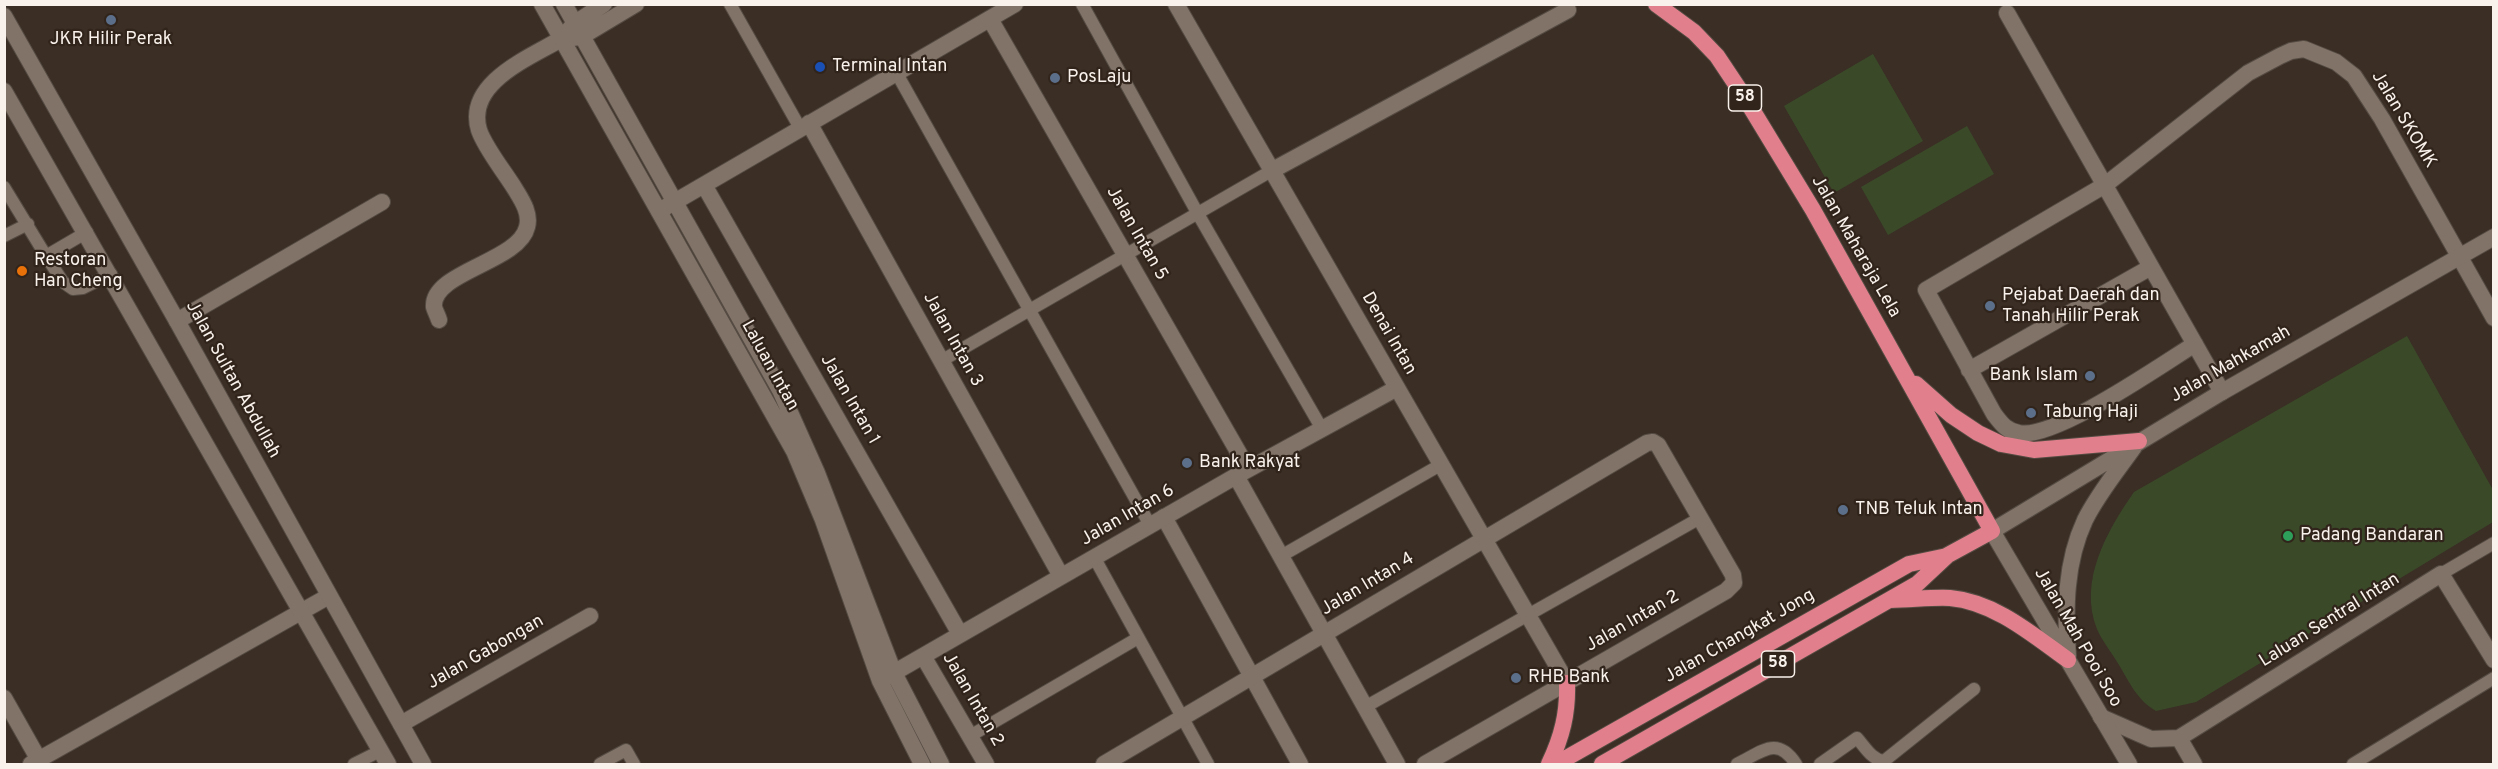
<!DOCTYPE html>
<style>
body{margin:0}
#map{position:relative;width:2498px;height:769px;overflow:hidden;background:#3a2e25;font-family:Overpass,sans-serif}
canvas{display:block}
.frame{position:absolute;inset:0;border:6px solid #f9f1eb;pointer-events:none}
</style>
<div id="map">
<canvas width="2498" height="769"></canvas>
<div class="frame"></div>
</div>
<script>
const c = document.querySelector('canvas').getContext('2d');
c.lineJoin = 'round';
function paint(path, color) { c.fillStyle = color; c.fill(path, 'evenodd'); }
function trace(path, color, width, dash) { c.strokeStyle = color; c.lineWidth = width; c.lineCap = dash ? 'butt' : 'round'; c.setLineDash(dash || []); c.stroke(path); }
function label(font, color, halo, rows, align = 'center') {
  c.font = font + ' Overpass,sans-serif'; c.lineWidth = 4.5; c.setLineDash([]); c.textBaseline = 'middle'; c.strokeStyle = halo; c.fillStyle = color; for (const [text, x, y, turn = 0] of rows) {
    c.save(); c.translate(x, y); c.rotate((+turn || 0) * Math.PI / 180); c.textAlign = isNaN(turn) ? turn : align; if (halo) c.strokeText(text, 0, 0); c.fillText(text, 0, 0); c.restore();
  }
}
paint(new Path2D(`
 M1873,54l50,87 -89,52 -50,-87z
 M1967,126l27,48 -106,61 -27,-48z
 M2407,336l86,154v32l-297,180 -40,9c-19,-11 -26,-28 -37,-46 -7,-12 -17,-24 -22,-36 -19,-48 10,-98 37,-137z`), '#3a4a29');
const service = new Path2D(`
 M730,4l70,124
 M1082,4l116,210 124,215
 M896,72l254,453
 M4,187l42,69 41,-24
 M4,236l24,-12
 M46,256l17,26 10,7 10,-1 28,-14
 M941,361l330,-190
 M1281,556l161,-92
 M1094,557l114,207
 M2441,574l53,-31
 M1365,707l335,-189
 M970,736l168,-98
 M354,764l26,-13
 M600,764l26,-14 8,14
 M1737,764c25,-12 40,-29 59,0
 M1820,764l37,-26c8,9 15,22 27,23l90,-72
 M2353,764l141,-86`);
const pedestrian = new Path2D(`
 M1164,517l136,247`);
const minor = new Path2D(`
 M1176,4l391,679
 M2007,13l215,379
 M990,19l258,450
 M809,123l252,453
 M1271,171l297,-161
 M704,185l256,449
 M659,211l356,-207
 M439,320c-1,-4 -4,-9 -5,-13 -3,-35 85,-45 93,-80 4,-14 -6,-28 -12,-38 -11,-18 -30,-41 -36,-59 -14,-47 50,-72 82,-91
 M177,321l205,-119
 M2195,344c-34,21 -141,96 -176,89 -13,-2 -18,-10 -25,-19l-68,-124 179,-105 143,-112 32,-17 11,-5 13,-2 32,13 18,14 28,43 112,199
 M1969,370l182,-103
 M1236,476l161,288
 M923,656l63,108
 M883,679l353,-203 161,-88
 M4,698l35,62
 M2101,717l50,22 28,-1
 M401,724l189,-108
 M31,764l298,-168
 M1104,764l543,-321 6,-1 5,3 75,130 1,8 -8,8 -301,173
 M2194,764l-15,-26 262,-164 53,86`);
const tertiary = new Path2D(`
 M542,4l252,447 29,69 57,161 42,83
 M564,4l216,386 37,83 77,200 47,91
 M567,32l7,-8 30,-20
 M571,38l10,-1 55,-33`);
const secondary = new Path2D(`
 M4,16l173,305 246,443
 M4,91l384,673
 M2068,656c-3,-47 -3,-93 17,-136 13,-26 32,-49 49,-73
 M2129,764l-137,-233 230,-139 272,-155`);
const trunk = new Path2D(`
 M1916,384l35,31 27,18 23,11 33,6 105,-9
 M1890,600c20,0 41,-3 60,-2 45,4 83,37 118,62
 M1549,764c13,-27 19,-51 18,-81
 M1556,764l353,-200 38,-8
 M1602,764l315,-180 31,-29 44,-24 -179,-321 -68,-112 -28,-42 -23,-24 -38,-28`);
trace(service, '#554b42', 14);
trace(pedestrian, '#554b42', 18);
trace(minor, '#554b42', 18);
trace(tertiary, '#554b42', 18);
trace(secondary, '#554b42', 18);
trace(trunk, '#554b42', 18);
trace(service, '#817368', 12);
trace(pedestrian, '#817368', 16);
trace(minor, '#817368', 16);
trace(tertiary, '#817368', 16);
trace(secondary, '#817368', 16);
trace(trunk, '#e1808c', 16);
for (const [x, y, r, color] of [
 [111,20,6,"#5c6f8a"],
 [820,67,6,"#1a4fb4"],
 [1055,78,6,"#5c6f8a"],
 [22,271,6,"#e8710a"],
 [1990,306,6,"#5c6f8a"],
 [2090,376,6,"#5c6f8a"],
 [2031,413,6,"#5c6f8a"],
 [1187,463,6,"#5c6f8a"],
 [1843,510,6,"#5c6f8a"],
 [2288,536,6,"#2e9e5b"],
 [1516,678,6,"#5c6f8a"]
]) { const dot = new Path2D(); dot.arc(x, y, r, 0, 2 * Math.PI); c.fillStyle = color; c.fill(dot); trace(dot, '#30241b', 2); }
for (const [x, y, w] of [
 [1745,98,33],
 [1778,664,33]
]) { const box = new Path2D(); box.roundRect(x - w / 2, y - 13, w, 26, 4.5); c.fillStyle = '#30241b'; c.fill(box); trace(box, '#f9f1eb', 1.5); }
label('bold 16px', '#f9f1eb', null, [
 ["58",1745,98],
 ["58",1778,664]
]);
label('18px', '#f9f1eb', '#30241b', [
 ["JKR Hilir Perak",111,40,"center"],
 ["Terminal Intan",832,67],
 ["PosLaju",1067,78],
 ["Restoran",34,261],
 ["Han Cheng",34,282],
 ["Pejabat Daerah dan",2002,296],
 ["Tanah Hilir Perak",2002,317],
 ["Bank Islam",2078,376,"right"],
 ["Tabung Haji",2043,413],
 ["Bank Rakyat",1199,463],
 ["TNB Teluk Intan",1855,510],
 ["Padang Bandaran",2300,536],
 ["RHB Bank",1528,678]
], 'left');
label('18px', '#f9f1eb', '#30241b', [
 ["Jalan SKOMK",2403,120,59],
 ["Jalan Intan 5",1136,234,60],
 ["Jalan Maharaja Lela",1855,247,60],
 ["Denai Intan",1388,334,60],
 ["Jalan Intan 3",952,340,61],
 ["Jalan Mahkamah",2231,365,-30],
 ["Laluan Intan",769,366,61],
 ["Jalan Sultan Abdullah",232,380,61],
 ["Jalan Intan 1",849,400,60],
 ["Jalan Intan 6",1128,516,-30],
 ["Jalan Intan 4",1368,585,-31],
 ["Laluan Sentral Intan",2330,621,-32],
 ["Jalan Intan 2",1633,622,-30],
 ["Jalan Changkat Jong",1740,637,-30],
 ["Jalan Mah Pooi Soo",2077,638,60],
 ["Jalan Gabongan",486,653,-30],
 ["Jalan Intan 2",972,700,60]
]);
</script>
